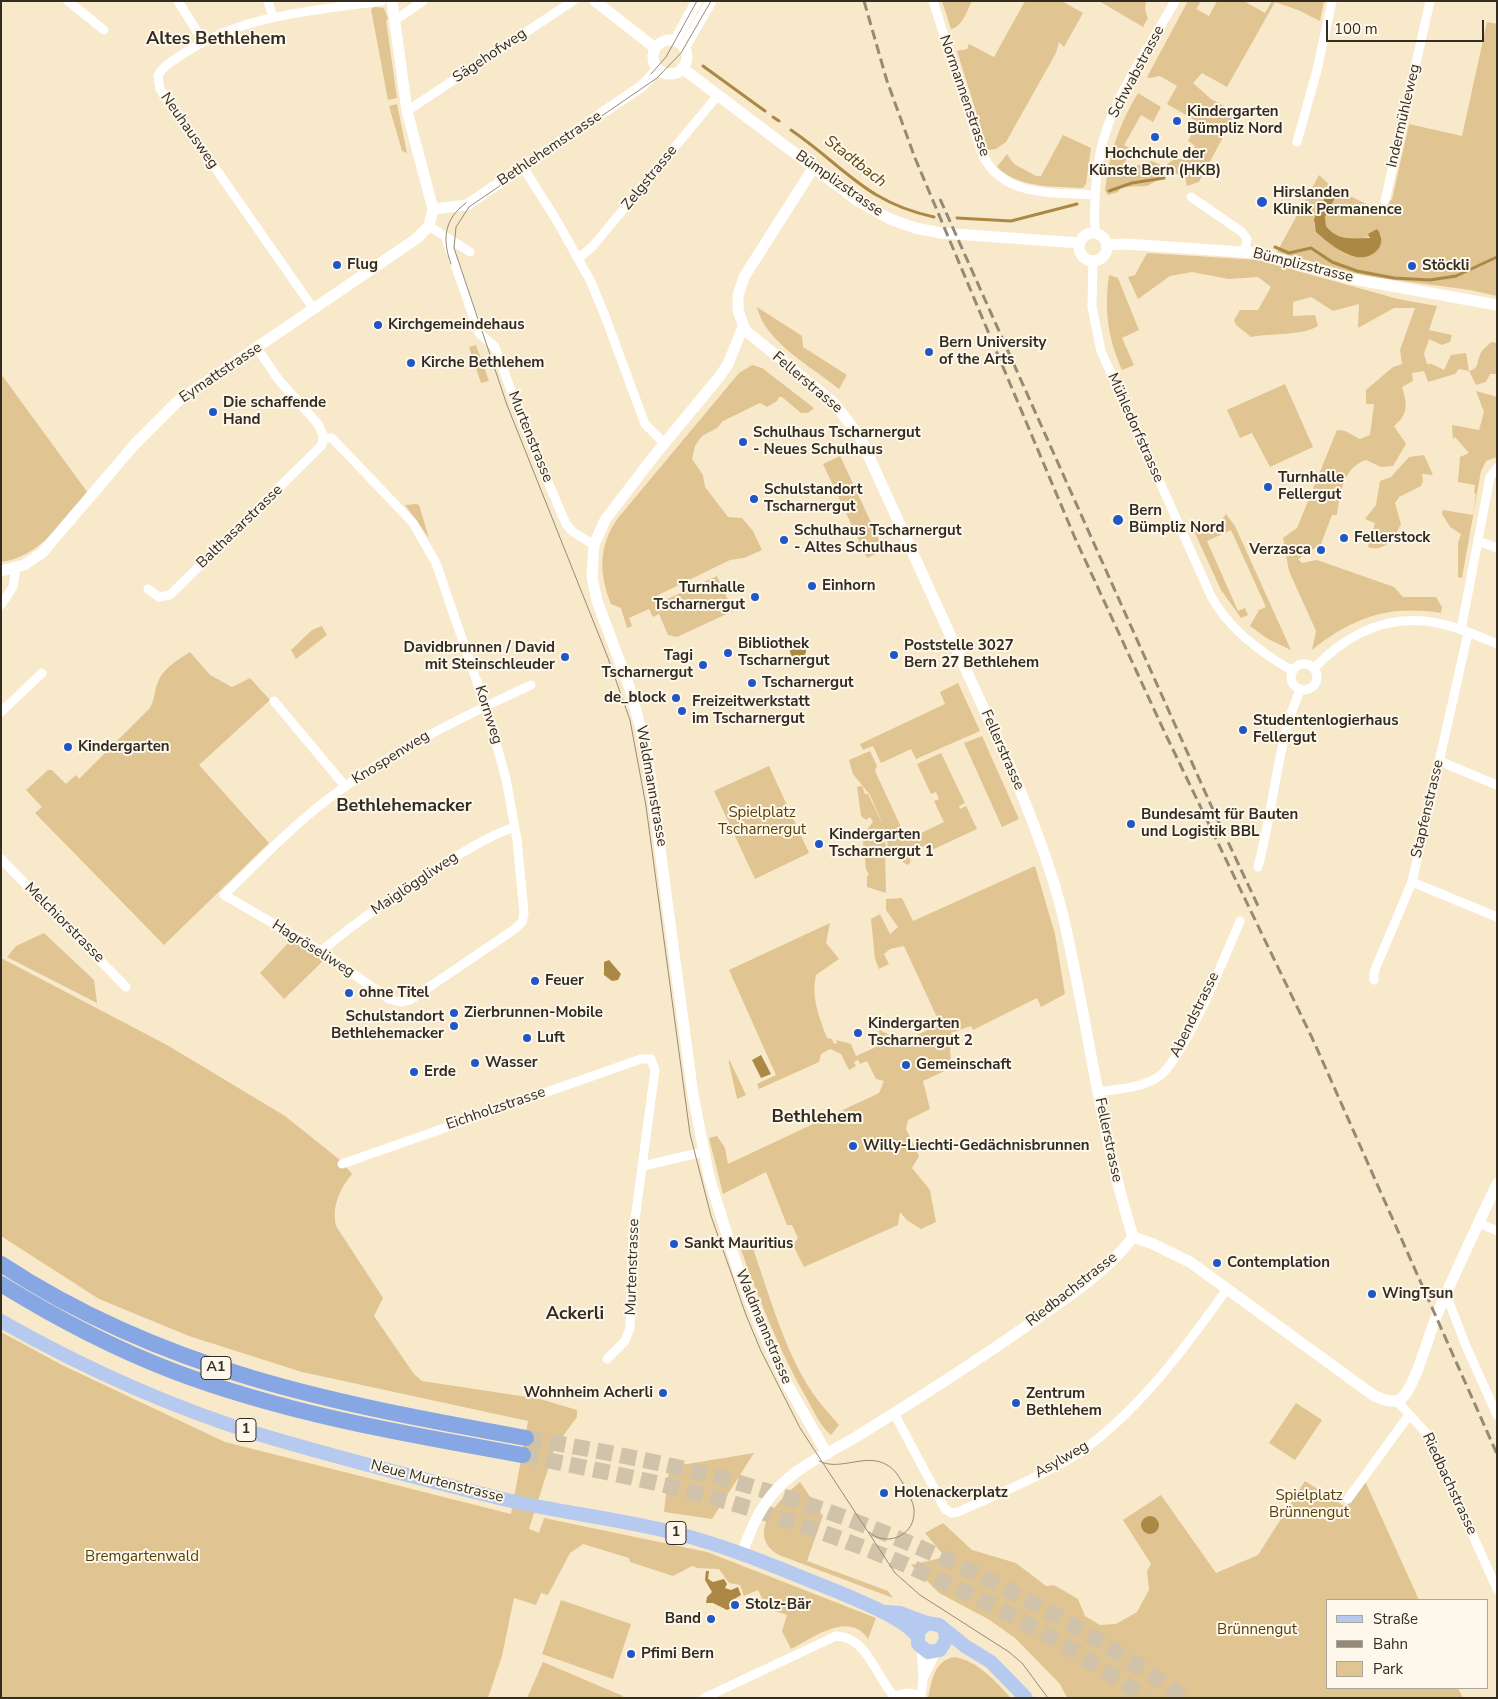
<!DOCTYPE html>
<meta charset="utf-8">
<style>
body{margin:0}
#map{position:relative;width:1498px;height:1699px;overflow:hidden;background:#f9e9cb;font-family:"Nunito Sans",sans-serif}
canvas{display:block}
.frame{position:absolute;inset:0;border:2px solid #322c21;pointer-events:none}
.legend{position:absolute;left:1326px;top:1599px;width:162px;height:90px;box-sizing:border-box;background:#fef7eb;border:1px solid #aca69a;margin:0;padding:6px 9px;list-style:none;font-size:15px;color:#322c21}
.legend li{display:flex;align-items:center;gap:10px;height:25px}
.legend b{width:25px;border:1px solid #aca69a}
.scale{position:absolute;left:1326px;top:20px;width:158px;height:22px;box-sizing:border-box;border:2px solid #322c21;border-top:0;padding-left:6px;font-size:15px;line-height:18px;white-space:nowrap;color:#322c21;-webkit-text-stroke:4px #fef7eb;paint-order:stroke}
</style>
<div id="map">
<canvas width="1498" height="1699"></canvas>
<div class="frame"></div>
<ul class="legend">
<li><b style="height:6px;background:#b6caef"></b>Straße</li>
<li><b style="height:6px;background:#958a76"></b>Bahn</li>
<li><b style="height:14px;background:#e0c491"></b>Park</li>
</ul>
<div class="scale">100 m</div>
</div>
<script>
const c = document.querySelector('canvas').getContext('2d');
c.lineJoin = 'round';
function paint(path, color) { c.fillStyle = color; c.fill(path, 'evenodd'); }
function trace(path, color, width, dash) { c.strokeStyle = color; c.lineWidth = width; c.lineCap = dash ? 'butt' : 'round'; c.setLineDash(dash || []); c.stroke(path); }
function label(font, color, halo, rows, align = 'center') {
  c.font = font + ' "Nunito Sans",sans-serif'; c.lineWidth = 4; c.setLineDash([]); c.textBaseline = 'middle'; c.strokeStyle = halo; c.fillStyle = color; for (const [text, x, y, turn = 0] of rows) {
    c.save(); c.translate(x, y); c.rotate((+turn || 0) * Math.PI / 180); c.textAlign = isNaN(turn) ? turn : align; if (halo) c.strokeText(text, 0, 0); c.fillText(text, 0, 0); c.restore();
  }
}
paint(new Path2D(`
 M942,1h30c-5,10 -10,26 -21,28z
 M1025,1h37l21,12 -19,34 -5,-5 -3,11 -50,89 -10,7 -8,1 -31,-99 10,-2 2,-5 25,13z
 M1099,1h47l-1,9 3,8 -5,9z
 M1188,1h13l-5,8 13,7 8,-15h27l21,12 7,-12h52l-4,20 -22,-11 -23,-8 -48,85 -25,-14 -9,10 18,16 22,12 2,4 -36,67 -12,4 -2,-9 -13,-5 -25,14 -26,1 -3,5 -10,3 -3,-5c4,-35 14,-66 33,-97l23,14 -8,15 -12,-7 -17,30 6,3 -7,21 5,6 10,-10 14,-4 13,6c7,-8 12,-10 21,-6l9,-15 -7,-5 10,-19 -31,-18 10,-18 -17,-10 -10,2 -3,-1z
 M375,7l9,1 4,11 -2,1 11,78 -9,2 -17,-91z
 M1487,22l10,2v272l-27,-6 -105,-14 -88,-24 42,-77 14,13 46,22 13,-11 17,-75 53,12zM1335,198l-10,19 1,9c18,24 36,11 55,8 3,24 -25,29 -42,16 -9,-7 -17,-17 -25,-25l6,-19z
 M397,104l10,49 -5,-2 -13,-45z
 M1063,135l28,13 -5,36 -3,4c-31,-2 -62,1 -86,-21l10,-13 7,10 22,12h5z
 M1147,253l111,7 140,39 39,7 -8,24 23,5 -2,7 -8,3 -13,-6 -5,15 3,10h5l12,6 7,-15 15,-2 3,18c11,-3 7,-8 11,-16 1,-5 8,-9 11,-13l6,1v31h-7l-4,8 -10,3 -7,-14 -10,-2 -4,5 -27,8 -4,-11 -12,2 1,8 -11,6c5,17 7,27 -8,39l12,18 -13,22 -12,1 -15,-7c-23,7 -26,34 -29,55h-5l-11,29 -23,15 4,4 15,-3 77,27 9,10h33l6,10 -1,6c-53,-8 -87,4 -129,37l4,-19 -27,-60 -6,-33 14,-10 40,-98 8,1 15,8 10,-4 4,-31h-8v-14l27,-23 9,-3 -2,-14 15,-42h-21l-36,20 1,-24 -26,7 -22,-14 -18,5v14l22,-1 3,11c-17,10 -46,7 -67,11l-15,-12 -2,-5 6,-10h18l13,-23 -13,-10 -29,2 -37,-7 -22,4 -32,23 -10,-22 7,-2z
 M1109,275l9,3 21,52 -17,8 12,27 -12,5c-14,-32 -18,-60 -13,-95z
 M757,307l45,29 1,11 44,28 -8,14c-26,-21 -75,-48 -82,-82z
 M476,345l13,36 -8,2 -12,-36z
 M752,365l10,3 52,40 -6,5h-7l-19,-16h-3l-2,4 -10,6 -7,-4 -37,18 -6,7 -15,8 -7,10 -3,13 11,16 2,12 23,30 14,1 11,13 9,19 -18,8 -14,2 -78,38 9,4 56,-26 16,35 -56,26 -9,-2 -9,-21 -6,3 -4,-8 -20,9 3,8 -5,2 -6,-20 -10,-4c-12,-30 -13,-58 7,-86l121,-145z
 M1,374l87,119c-24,27 -48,64 -87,69z
 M1285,384l28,63 -43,20 -18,-34 -12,5 -13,-28z
 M1476,391l21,6v60l-11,4 -5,10 -19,107 -4,-1v-34l3,-9 -11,-7 -8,-13 1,-4 30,5 3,-21 -2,-1 1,-8 -17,-3 2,-25 9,-4 -14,-16 -2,2 -1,-14 27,5 5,-18z
 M1424,455l9,20 -11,-1 1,7 -2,5 -22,11 -4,6 6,21c-7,14 -16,29 -33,23l7,-24 -10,-4 11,-14 4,-24 11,-4 18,-20z
 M840,456l44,94 -17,8 -44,-94z
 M416,504l3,1 10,33 -24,-33z
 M1226,514l9,12 56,124 -23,-11 -18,-13 9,-16 7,-3 -35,-77 -24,11 31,70 7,-3 3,7 -7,3 -20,-28 -27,-59 23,-4z
 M322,626l5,9 -31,24 -5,-9 21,-20z
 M190,652l20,23 22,12 18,-9 20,22 -71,65 70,78 -105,102 -129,-132 7,-6 -16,-17 22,-20h4l14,14 10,-9 3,4 71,-71c5,-9 4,-17 8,-26 5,-14 20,-22 32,-30z
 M958,683l22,48 -64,28 -5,-10 -30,14 -8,-17 -10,4 -3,-6 85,-40 -5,-12z
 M982,736l37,83 -17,8 -38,-84z
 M870,751l7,15 -2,5 32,69 37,-18 -10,-21 5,-2 -3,-7 -5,2 -14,-30 24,-11 24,50 -6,3 1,3 6,-3 11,23 -43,20 -9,-3 -8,2 -6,5 -1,10 -3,2 -16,-13 -3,2 -1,-19 -1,-1 -3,4 4,10 -2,1 1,44 -19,-6v-11l2,-1 -3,-6 -4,-37h3l8,-10 -3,-5 -4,3 -5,-4 -4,-29 5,-1 3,8h3l16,33 -14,-32 -17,-21 -4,-14z
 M769,766l40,87 -54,26 -41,-88z
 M1035,866l20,68 10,60 -24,13 -4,-9 -64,32 -2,-4 -20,7 4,7 -5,8 1,15 -2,6 -26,12 7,28 -22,11 -2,9 13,27 -7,12 18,22 6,32 -15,7 -14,-9 -7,-8 -2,13 -94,42 -11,-22 5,-7 -6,-13h-5l-21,-53 -43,22 -14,-56 8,-2 8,12 3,16 151,-71 5,-12 -8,-2 -9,-18 -7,3 -2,-4 -4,2 2,4 -7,4 -8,-16 -11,-5 -9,5 -2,8 -60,27 -2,-5 19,-9 -47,-105 101,-47 -4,20 13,16 -23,16c-5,23 3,41 11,63l5,1 2,5 3,-1 -1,-3 15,4 5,12 20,-9 -4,-9 8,-8 23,12 37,-18 -36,-78 -14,3 -6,5 5,10 -10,5 -4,-10 -4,-40 9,-5 10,20 8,-7 -12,-17v-11l16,-1 11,23z
 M44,933l50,47 3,23 -90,-46 9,-11z
 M291,940l33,20 -40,39 -24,-26z
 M1,958l166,87 118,71 55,44 12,14c-13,16 -20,32 -16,52l47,72 -9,18 40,58 8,7 118,18 37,11v7l-22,30 -26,82 10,4 5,-15 163,34 169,66 -8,21c-19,-29 -55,-1 -77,10l-9,-18 5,-16 -20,-7 -9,-18 -14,6 -4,-11 -11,-2 -10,-14 -22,-1 -5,-2 -19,10 -43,-14 -1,-4 -46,-14 -13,9 -22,42 -7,-2 -5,12 -22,-7 -12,58 -14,42h-487v-366l63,34 161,76 286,72 17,-93 -226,-49 -113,-36 -90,-37 -98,-63z
 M729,1059l17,36 -9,4 -8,-36z
 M751,1243c18,50 32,105 61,149 8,12 18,22 27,33l-8,10c-11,-9 -16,-22 -23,-34 -28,-49 -49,-101 -68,-154z
 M1296,1403l26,17 -27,40 -26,-17z
 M754,1453l-42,66 -48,-7 5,-45z
 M1305,1481l41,26 19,-26 54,119h-92v88h131l5,10h-396l-7,-14 -45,-46 -27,-19 -49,-26 -28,-28 34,-8 -20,-24 18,-10 29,27 44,13 30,23 8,-1 24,14 7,17 15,9 16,-1 21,-12 12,-22 -2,-19 4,-7 -28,-44 38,-25 55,78 42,-18z
 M800,1482l23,34 -16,45 81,30 5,7 -114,-43c-36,-21 2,-57 21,-73z
 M561,1600l70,24 -18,55 -71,-25z
 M954,1657c23,3 42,25 57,41h-83c4,-18 6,-37 26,-41z
 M543,1662l80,34 -1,2h-95z`), '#e0c491');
paint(new Path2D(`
 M1327,194l8,4 -10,19 1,9c12,16 27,12 44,12l-2,-4 9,-5c12,15 -3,31 -21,28 -14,-3 -29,-15 -40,-25l-2,-13z
 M790 651a8 8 0 1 1 16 0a8 8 0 1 1-16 0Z
 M609,960l12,14 -3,6 -6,1 -8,-6v-13z
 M761,1055l10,19 -10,4 -9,-18z
 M1141 1525a9 9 0 1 1 18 0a9 9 0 1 1-18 0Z
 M706,1571h3l-1,8 5,3 11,-3 3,5 -2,4 6,2 7,-3 3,8 -10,6v7l-4,2 -14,-7h-7l1,-6 5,-5 -7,-12z`), '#ab8944');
trace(new Path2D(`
 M703,66l62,45
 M773,117l6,4
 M791,130c54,37 74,72 143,87
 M1109,191l23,-8 32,-5
 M957,218l54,3 66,-17
 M1275,247l14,6 22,-5 21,14 25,9 37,7 36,2 26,-4 41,-19`), '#ab8944', 3);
trace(new Path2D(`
 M526,1438c80,14 159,28 237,52 151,46 294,116 422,208
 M523,1455c61,13 124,24 184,41 156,43 307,108 438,202`), '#d1c3a9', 16, [16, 8]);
trace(new Path2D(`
 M68,1l36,29
 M178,1l25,40
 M268,1l5,16
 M933,1l48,150c19,47 71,41 114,44
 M394,21l29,-20
 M407,111l166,-110
 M1297,142l20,-72 15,-69
 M523,167l34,54 34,61 14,34 40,108 19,19
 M1191,197l51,35 5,7 -2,12
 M1385,201l45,-200
 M429,226l41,26
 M1095,233c-1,-30 0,-62 8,-92 13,-48 48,-96 72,-140
 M445,236l34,97 16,14 29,79 42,98 7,8 21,13
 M579,258l14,-12 125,-151
 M1093,260l-1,47 9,44 110,245c17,32 50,57 82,75
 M313,308l-153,-219 -2,-13c4,-10 16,-16 25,-22 60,-40 130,-43 199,-53
 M324,438h8l81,85 23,40 52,151 18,65 11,61 7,73 -2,9 -7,7 -105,71 -10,2 -11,-3 -68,-48 -97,-56c34,-33 66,-67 104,-96 62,-47 132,-81 203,-114
 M1478,541l19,7
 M148,589l11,8 11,-2 152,-150 1,-10 -5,-11 -40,-45 -21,-31
 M1,605l12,-18 3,-19
 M1461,630l29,-153 7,-9
 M1291 677a13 13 0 1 1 26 0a13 13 0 1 1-26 0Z
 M1314,668c36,-37 80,-57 132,-43 17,4 34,12 51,19
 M274,701l71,85
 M1,712l41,-39
 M1439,761l58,24
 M1,859l125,128
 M1258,867c13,-48 17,-97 30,-144 3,-11 8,-22 12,-33
 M1412,882l85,35
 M321,951c39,-32 82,-62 126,-89 22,-13 43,-27 68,-35
 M1374,980v-8l38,-90 56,-249
 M1099,1092c18,-3 43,-4 59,-15 25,-16 69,-125 82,-156
 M342,1164l299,-105h10l4,11 -22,164 -3,94 -5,13 -18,18
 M643,1166l60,-14
 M1479,1223l18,8
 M1446,1294l20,52 31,69
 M1397,1401l30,33 70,155
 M894,1413l51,96 6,4 7,-1c37,-17 78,-33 113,-54 62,-39 114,-110 156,-169
 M1348,1499l61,-84
 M921,1648l2,31 -2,19
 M923,1679l13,-27
 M895,1696l11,-3 15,2
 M704,1698l132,-62c33,1 39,42 60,62`), '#fff', 9);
trace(new Path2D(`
 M595,1l60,47
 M653 57a17 17 0 1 1 34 0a17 17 0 1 1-34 0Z
 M675,41l22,-40
 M684,48l27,-47
 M682,68l176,133 32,18 25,9 26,5 139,10
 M814,167l-70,110 -6,19v14l7,20 89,73 26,34 153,336c19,46 38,94 50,143 25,106 37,216 70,321
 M433,209l34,-4 175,-119 16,-17
 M1079 247a14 14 0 1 1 28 0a14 14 0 1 1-28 0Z
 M1107,245l19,-1 130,9 97,26 144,26
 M743,327l-15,37 -8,12 -66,80 -49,64 -11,25 -2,32 5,24 33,88 17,63 46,343 16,82 30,96 23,57 25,54 40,70
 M1,571l23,-6 18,-12 93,-109 43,-43 238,-162 13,-13 4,-17 -26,-98 -15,-110
 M1133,1237l20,7 37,18 183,133c8,4 21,10 29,3 14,-12 28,-69 37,-88 18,-42 38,-84 58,-126
 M742,1553c9,-24 17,-44 34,-63 24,-27 59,-39 88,-58 58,-36 116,-73 171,-112 35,-25 73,-49 98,-83`), '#fff', 11);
trace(new Path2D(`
 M1,1321c83,47 169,86 260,114 81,24 164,45 246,65 56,13 113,19 168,33 56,14 108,37 161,58 21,9 68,27 81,45
 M887,1612l13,1 27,10
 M945,1631l1,9 -6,10 -12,2 -10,-8v-12l9,-9 12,2 26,21 26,16 35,36`), '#b6caef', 14);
trace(new Path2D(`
 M1,1264c164,108 337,140 525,174
 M1,1284c55,34 112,64 172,87 113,43 232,63 350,84`), '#86a7e4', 16);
trace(new Path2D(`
 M711,1l-30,52 -24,25 -188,129 -13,20 -2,21 53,157 101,253 22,62 16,86 44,328 21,82 35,99 15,36 39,77 95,145 25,22 89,57 13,11 26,35
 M651,74l15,-17 31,-56
 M451,264c-9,-25 -7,-45 15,-61
 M819,1461c21,11 47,-9 68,4 8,4 12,12 17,20 4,9 11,18 10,29 -1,23 -29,33 -45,18`), '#958a76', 1);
trace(new Path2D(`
 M864,1l23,80 28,77 160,380 89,193 150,311 183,412
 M940,199l274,613 45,96`), '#958a76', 3, [10, 5]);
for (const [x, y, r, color] of [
 [1177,121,5,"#2057c4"],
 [1155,137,5,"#2057c4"],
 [1262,202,6,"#2057c4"],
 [337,265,5,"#2057c4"],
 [1412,266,5,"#2057c4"],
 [378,325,5,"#2057c4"],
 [929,352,5,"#2057c4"],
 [411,363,5,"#2057c4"],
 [213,412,5,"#2057c4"],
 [743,442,5,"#2057c4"],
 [1268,487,5,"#2057c4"],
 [754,499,5,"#2057c4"],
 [1118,520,6,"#2057c4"],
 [1344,538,5,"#2057c4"],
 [784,540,5,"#2057c4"],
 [1321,550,5,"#2057c4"],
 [812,586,5,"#2057c4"],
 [755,597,5,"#2057c4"],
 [728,653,5,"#2057c4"],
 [894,655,5,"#2057c4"],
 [565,657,5,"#2057c4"],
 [703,665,5,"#2057c4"],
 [752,683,5,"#2057c4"],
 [676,698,5,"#2057c4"],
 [682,711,5,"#2057c4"],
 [1243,730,5,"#2057c4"],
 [68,747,5,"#2057c4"],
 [1131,824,5,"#2057c4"],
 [819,844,5,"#2057c4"],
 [535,981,5,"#2057c4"],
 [349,993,5,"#2057c4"],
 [454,1013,5,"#2057c4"],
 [454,1026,5,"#2057c4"],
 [858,1033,5,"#2057c4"],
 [527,1038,5,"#2057c4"],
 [475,1063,5,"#2057c4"],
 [906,1065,5,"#2057c4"],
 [414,1072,5,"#2057c4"],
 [853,1146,5,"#2057c4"],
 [674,1244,5,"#2057c4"],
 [1217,1263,5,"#2057c4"],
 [1372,1294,5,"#2057c4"],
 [663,1393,5,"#2057c4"],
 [1016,1403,5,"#2057c4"],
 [884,1493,5,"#2057c4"],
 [735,1605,5,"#2057c4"],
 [711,1619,5,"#2057c4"],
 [631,1654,5,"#2057c4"]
]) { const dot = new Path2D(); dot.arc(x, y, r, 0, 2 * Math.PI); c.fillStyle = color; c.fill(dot); trace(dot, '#fef7eb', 2); }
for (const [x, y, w] of [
 [216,1368,30],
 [246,1430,20],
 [676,1533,20]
]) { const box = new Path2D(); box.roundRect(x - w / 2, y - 11.5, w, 23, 4); c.fillStyle = '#fef7eb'; c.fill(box); trace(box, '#322c21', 1); }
label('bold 14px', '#322c21', null, [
 ["A1",216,1368],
 ["1",246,1430],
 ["1",676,1533]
]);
label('15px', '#322c21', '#fef7eb', [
 ["Sägehofweg",490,56,-34],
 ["Schwabstrasse",1137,72,-62],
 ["Normannenstrasse",964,96,71],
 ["Indermühleweg",1404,116,-77],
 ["Neuhausweg",189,131,55],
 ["Bethlehemstrasse",550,149,-34],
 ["Zelgstrasse",650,178,-51],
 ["Bümplizstrasse",839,184,35],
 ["Bümplizstrasse",1303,266,14],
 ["Eymattstrasse",221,373,-34],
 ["Fellerstrasse",807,383,40],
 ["Mühledorfstrasse",1135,428,66],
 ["Murtenstrasse",530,437,68],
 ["Balthasarstrasse",240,527,-44],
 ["Kornweg",488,715,72],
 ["Fellerstrasse",1002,750,66],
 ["Knospenweg",391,758,-32],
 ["Waldmannstrasse",651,786,80],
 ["Stapfenstrasse",1428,809,-77],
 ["Maiglöggliweg",415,884,-34],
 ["Melchiorstrasse",64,923,45],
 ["Hagröseliweg",313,949,32],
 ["Abendstrasse",1195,1015,-64],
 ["Eichholzstrasse",496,1109,-19],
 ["Fellerstrasse",1108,1140,78],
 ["Murtenstrasse",633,1267,-88],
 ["Riedbachstrasse",1072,1290,-38],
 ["Waldmannstrasse",763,1327,67],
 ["Asylweg",1062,1460,-30],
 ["Neue Murtenstrasse",437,1482,14],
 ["Riedbachstrasse",1449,1484,65]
]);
label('bold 15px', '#322c21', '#fef7eb', [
 ["Kindergarten",1187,112],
 ["Bümpliz Nord",1187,129],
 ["Hochchule der",1155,154,"center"],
 ["Künste Bern (HKB)",1155,171,"center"],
 ["Hirslanden",1273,193],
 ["Klinik Permanence",1273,210],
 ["Flug",347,265],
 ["Stöckli",1422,266],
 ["Kirchgemeindehaus",388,325],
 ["Bern University",939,343],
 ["of the Arts",939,360],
 ["Kirche Bethlehem",421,363],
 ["Die schaffende",223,403],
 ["Hand",223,420],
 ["Schulhaus Tscharnergut",753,433],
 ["- Neues Schulhaus",753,450],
 ["Turnhalle",1278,478],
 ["Fellergut",1278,495],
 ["Schulstandort",764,490],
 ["Tscharnergut",764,507],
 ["Bern",1129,511],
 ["Bümpliz Nord",1129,528],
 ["Schulhaus Tscharnergut",794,531],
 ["- Altes Schulhaus",794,548],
 ["Fellerstock",1354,538],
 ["Verzasca",1311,550,"right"],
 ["Einhorn",822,586],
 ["Turnhalle",745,588,"right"],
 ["Tscharnergut",745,605,"right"],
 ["Bibliothek",738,644],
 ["Tscharnergut",738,661],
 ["Poststelle 3027",904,646],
 ["Bern 27 Bethlehem",904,663],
 ["Davidbrunnen / David",555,648,"right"],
 ["mit Steinschleuder",555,665,"right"],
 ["Tagi",693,656,"right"],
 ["Tscharnergut",693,673,"right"],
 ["Tscharnergut",762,683],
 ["de_block",666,698,"right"],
 ["Freizeitwerkstatt",692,702],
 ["im Tscharnergut",692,719],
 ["Studentenlogierhaus",1253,721],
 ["Fellergut",1253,738],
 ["Kindergarten",78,747],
 ["Bundesamt für Bauten",1141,815],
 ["und Logistik BBL",1141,832],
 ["Kindergarten",829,835],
 ["Tscharnergut 1",829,852],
 ["Feuer",545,981],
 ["ohne Titel",359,993],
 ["Zierbrunnen-Mobile",464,1013],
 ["Schulstandort",444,1017,"right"],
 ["Bethlehemacker",444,1034,"right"],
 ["Kindergarten",868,1024],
 ["Tscharnergut 2",868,1041],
 ["Luft",537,1038],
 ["Wasser",485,1063],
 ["Gemeinschaft",916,1065],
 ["Erde",424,1072],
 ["Willy-Liechti-Gedächnisbrunnen",863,1146],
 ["Sankt Mauritius",684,1244],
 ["Contemplation",1227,1263],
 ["WingTsun",1382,1294],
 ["Wohnheim Acherli",653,1393,"right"],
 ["Zentrum",1026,1394],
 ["Bethlehem",1026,1411],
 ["Holenackerplatz",894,1493],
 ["Stolz-Bär",745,1605],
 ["Band",701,1619,"right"],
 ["Pfimi Bern",641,1654]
], 'left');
label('15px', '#573f04', '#fef7eb', [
 ["Spielplatz",762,813],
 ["Tscharnergut",762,830],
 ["Spielplatz",1309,1496],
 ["Brünnengut",1309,1513],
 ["Bremgartenwald",142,1557],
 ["Brünnengut",1257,1630]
]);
label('italic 16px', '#5d450e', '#fef7eb', [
 ["Stadtbach",855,162,38]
]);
label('bold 18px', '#322c21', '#fef7eb', [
 ["Altes Bethlehem",216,40],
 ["Bethlehemacker",404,807],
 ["Bethlehem",817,1118],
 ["Ackerli",575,1315]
]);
</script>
